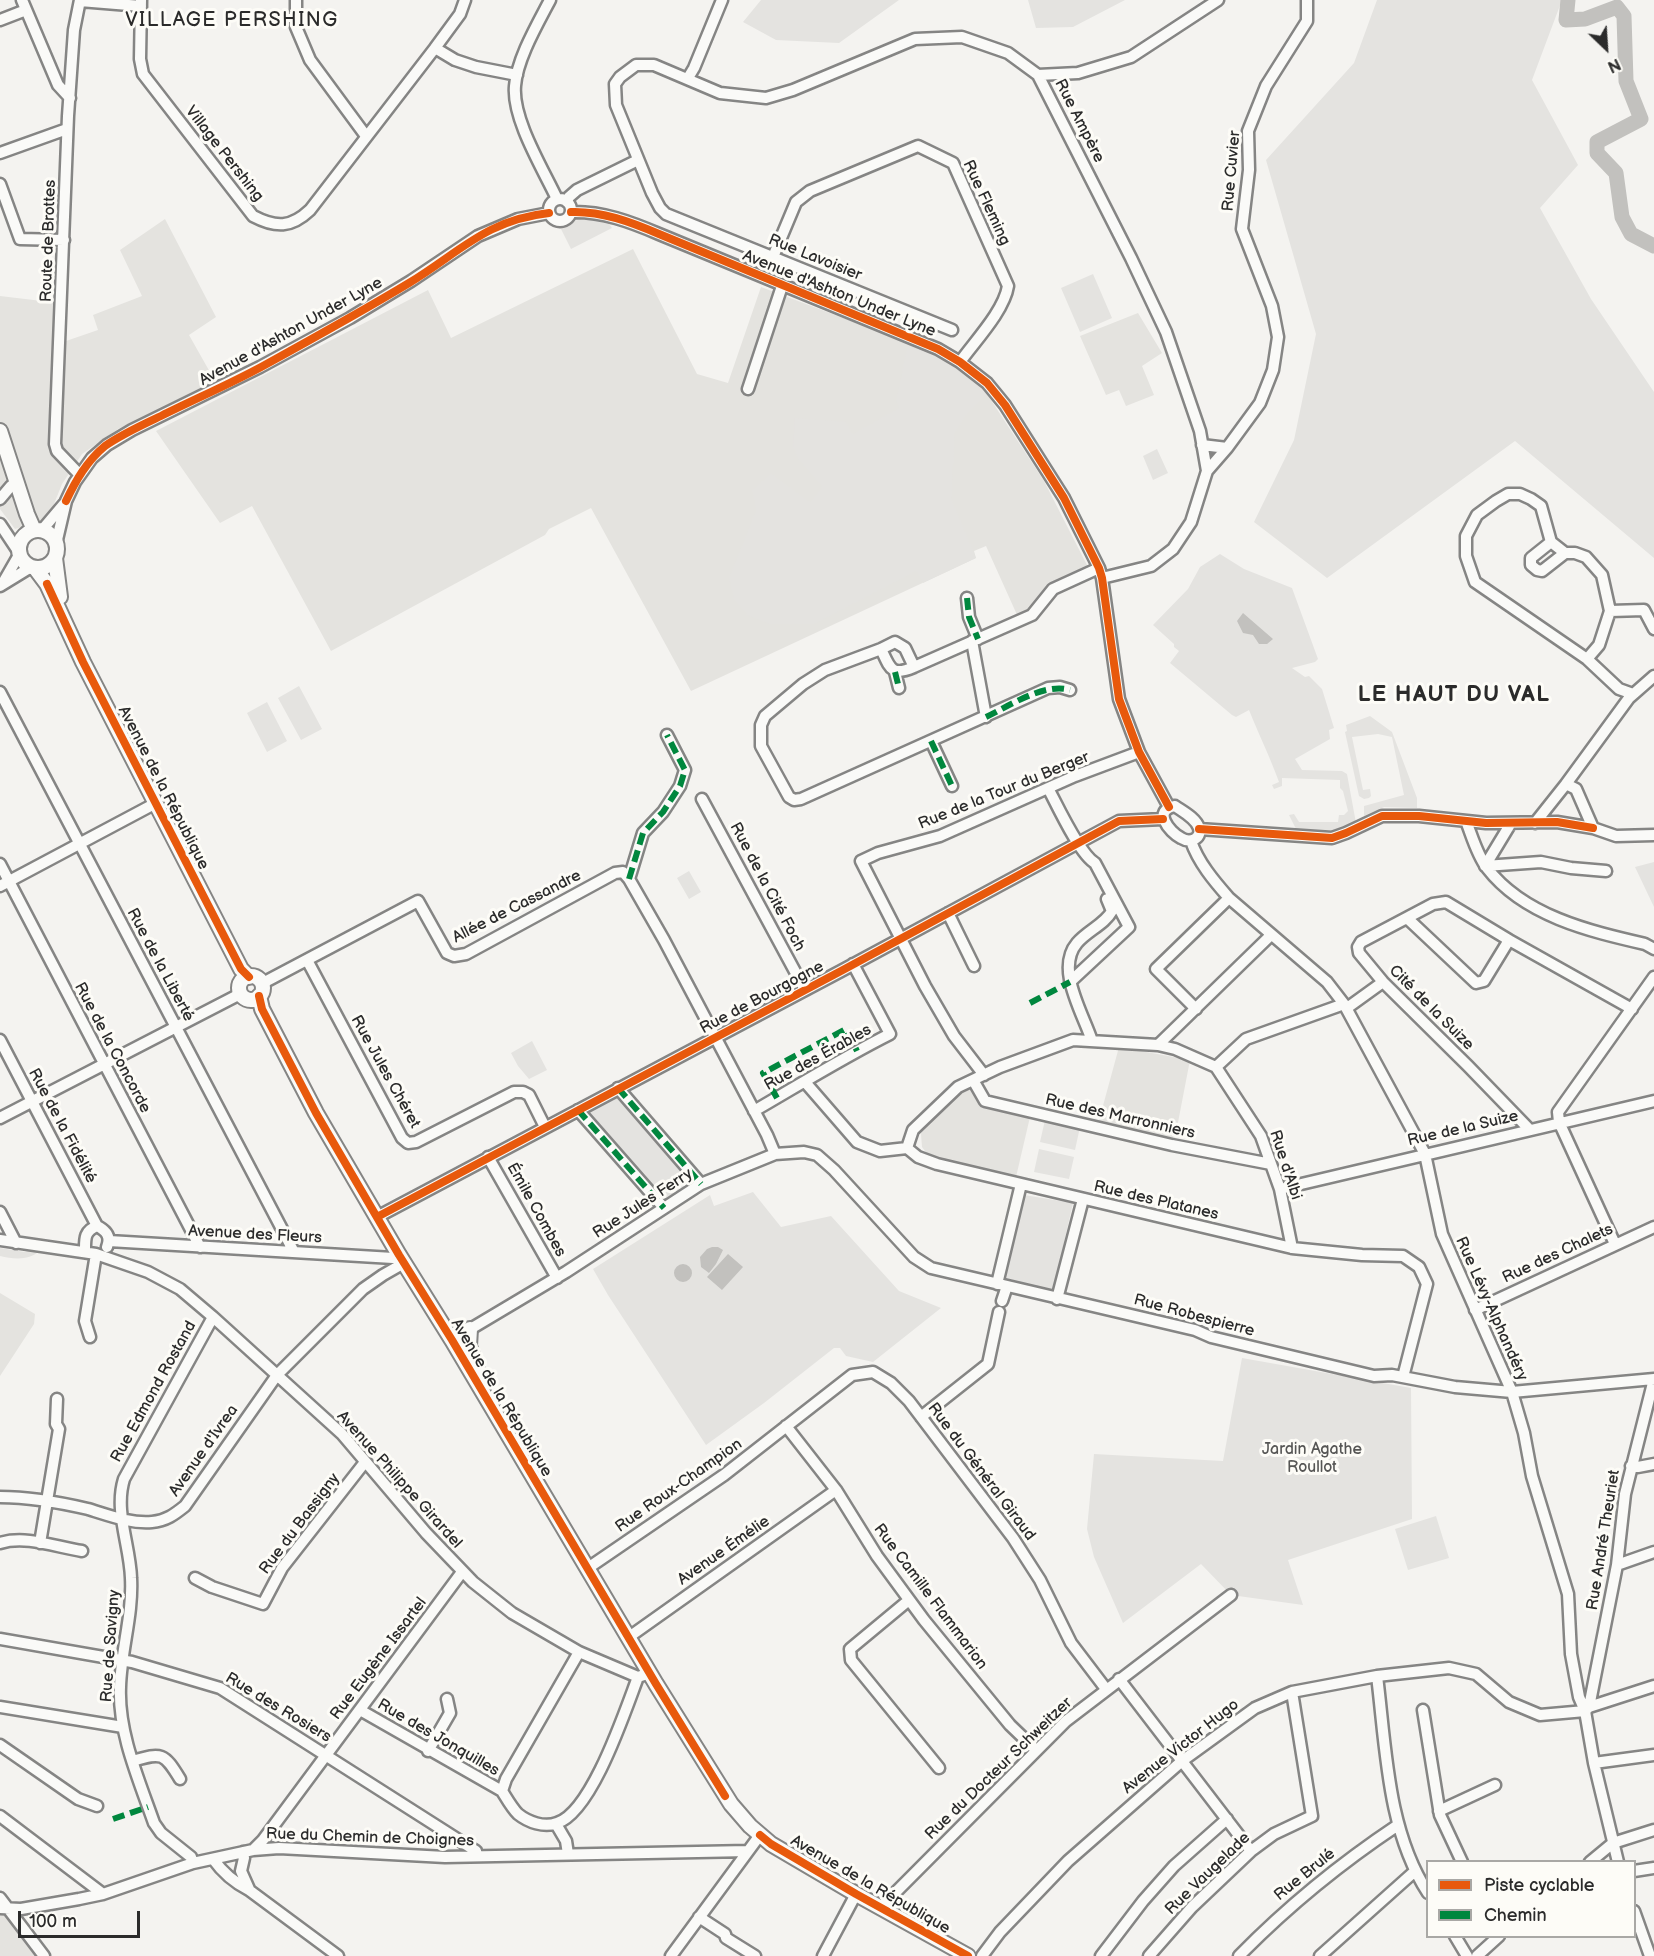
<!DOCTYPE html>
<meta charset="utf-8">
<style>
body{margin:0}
#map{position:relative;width:1654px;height:1956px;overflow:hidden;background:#f4f3f0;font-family:"Balsamiq Sans",sans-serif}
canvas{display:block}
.legend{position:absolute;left:1426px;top:1860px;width:210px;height:78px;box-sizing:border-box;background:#fdfcf7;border:2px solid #a9a8a5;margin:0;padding:8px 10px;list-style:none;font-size:18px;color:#2b2b2b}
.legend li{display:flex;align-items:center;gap:12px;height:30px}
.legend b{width:30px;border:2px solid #a9a8a5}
.north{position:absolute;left:1576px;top:18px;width:60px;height:60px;-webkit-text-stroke:4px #fdfcf7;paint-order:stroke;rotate:155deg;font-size:16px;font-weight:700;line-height:24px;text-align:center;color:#2b2b2b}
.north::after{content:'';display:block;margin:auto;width:21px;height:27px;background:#2b2b2b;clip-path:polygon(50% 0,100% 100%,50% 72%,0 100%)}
.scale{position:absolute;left:18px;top:1911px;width:122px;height:27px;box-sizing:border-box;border:3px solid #2b2b2b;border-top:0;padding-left:8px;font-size:18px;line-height:21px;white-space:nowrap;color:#2b2b2b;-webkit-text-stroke:4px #fdfcf7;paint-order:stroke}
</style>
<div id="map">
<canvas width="1654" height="1956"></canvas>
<ul class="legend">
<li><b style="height:8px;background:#e8590c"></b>Piste cyclable</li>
<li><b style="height:8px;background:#00873e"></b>Chemin</li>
</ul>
<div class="north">N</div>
<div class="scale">100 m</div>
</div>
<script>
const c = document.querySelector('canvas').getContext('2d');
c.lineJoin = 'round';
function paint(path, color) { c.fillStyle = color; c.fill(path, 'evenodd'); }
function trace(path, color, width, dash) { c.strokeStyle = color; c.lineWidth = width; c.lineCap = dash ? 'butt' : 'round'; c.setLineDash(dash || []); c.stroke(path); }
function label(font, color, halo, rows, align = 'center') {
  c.font = font + ' "Balsamiq Sans",sans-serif'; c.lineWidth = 6; c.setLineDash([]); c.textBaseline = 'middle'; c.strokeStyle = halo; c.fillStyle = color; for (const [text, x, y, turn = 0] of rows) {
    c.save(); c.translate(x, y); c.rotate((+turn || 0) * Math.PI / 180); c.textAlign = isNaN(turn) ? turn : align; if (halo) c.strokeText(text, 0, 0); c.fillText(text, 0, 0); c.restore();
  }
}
paint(new Path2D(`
 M165,219l51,98 -27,18 26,46 -97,48 -36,25 -20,30 -14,35 -33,10 -15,-20v-213l67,8 -1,37 32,-11 -5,-15 49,-19 -22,-46z
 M633,249l64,125 31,9 33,-96 151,57 40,18 18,14 17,18 57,87 44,86 -42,21 -13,21 -15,8 -32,-71 -12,5 2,7 -285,133 -100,-183 -42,21 -4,6 -214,116 -79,-145 -32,17 -64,-92 272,-141 23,48z
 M1138,313l24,40 -20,13 12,29 -28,11 -7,-16 -13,5 -26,-59z
 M1119,1047l71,13 -15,78 -77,-14z
 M966,1089l6,1 4,10 8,5 46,12 -14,60 -81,-18 -7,-4 -6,-8 -1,-13 2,-8z
 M0,1293l35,21 -1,10 -34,52z
 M0,1906l37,50h-37z`), '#e4e3df');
paint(new Path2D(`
 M761,0h138l-60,43 -63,-3 -33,-18z
 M1028,0h97l-52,27 -37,1z
 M1377,0h185l-30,80 46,85 -38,43 51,91 63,93v166l-139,-117 -188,137 -73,-56 40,-82 22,-106 -50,-174 88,-97z
 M584,219l25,5 3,4 -41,21 -11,-22 13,-6z
 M1093,274l19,44 -32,14 -19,-44z
 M912,344l40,18 18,14 17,18 -20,20 -12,19 -4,65 25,60 -53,25 -7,-12 -102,53h-44l-23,-9 -13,-15 -5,-22 27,-68 -4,-20 19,-17 39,29 12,-15 -24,-28 -5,-12 2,-29 51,4 7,12 46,-26 -3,-7 11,-52z
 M1157,449l11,24 -15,7 -10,-24z
 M1220,554l24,15 48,19 26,71 -3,3 -23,6 13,9 4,-1 13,13 12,39 -5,2 1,9 -35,20 7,11 40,1 5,3 9,49 -21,10h-37l-9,-18 5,-1 5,8h39l1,-7h5l4,-4 -5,-20 -3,-3v-8l-58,-2v8l-8,3 -2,-4 7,-3c-9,-25 -20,-47 -30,-72l-13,7 -4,-2 -62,-52 9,-12 -5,-4v-3l-21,-19 35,-36 12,-22z
 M299,686l23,43 -21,11 -23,-42z
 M267,702l20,39 -20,11 -20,-39z
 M1370,716l22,16 25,66v10l-33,-1 -20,9v-10l40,-11 -12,-58 -14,-3 -26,3 11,53 7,-1 1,7 -2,2 -5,1 -5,-3 -14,-64 2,-1 -1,-6z
 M1654,862v45l-19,-40z
 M689,871l12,21 -12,7 -12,-21z
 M532,1041l15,29 -18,9 -11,-13 -7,-13z
 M616,1097l77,86 -27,18 -80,-87z
 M1045,1120l35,7 -5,23 -35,-8z
 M1039,1149l35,8 -5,22 -35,-7z
 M753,1192l28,35 50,-11 68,75 42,17 -68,54 -27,-6 -6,-8h-6l-70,55 -58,42 -98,-150 -15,-26 117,-74 4,11z
 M1024,1195l49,8 -20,88 -47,-13z
 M0,1248l25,4 5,-2 9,1c-10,10 -26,8 -39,5z
 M1242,1358l169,30 1,131 -124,41 15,45 -72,-10 -30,-31 -78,59 -29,-66 -7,-28 7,-75 129,7z
 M1436,1516l13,42 -41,12 -13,-41z`), '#e4e3e0');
paint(new Path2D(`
 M1243,613l30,26 -6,5h-8l-6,-9 -10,-2 -6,-12z
 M712,1247h6l5,3 -7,14 -7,9 -8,-6 -1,-10 7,-8z
 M728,1254l15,13 -21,23 -15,-13z
 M674 1273a9 9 0 1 1 18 0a9 9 0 1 1-18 0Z`), '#c2c1be');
trace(new Path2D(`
 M1568,0l-2,20 19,-1 32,-12 7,9 2,65 15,38 -44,23v11l19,20 6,44 9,17 23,12`), '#c2c1be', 15);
const minor = new Path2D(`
 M22,0l36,85 12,13
 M141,0l-1,59 3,15 110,142c23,12 38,12 57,-6l125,-162 25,-34 5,-14
 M296,0v27l14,33 56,76
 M550,0c-13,25 -33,59 -35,86 -3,33 28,83 42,113
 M80,1l61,5
 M0,20l26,-10
 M435,48l20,12 21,7 41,8
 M1038,75l40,-2 53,-16 87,-57
 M688,78l6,-10 28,-68
 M0,153l67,-24
 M0,184l20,55 44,1
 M549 210a11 11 0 1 1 22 0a11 11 0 1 1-22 0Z
 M567,202l2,-5 8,-7 61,-30
 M571,212c31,-1 60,10 88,22l279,115 22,13 27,21 18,22 59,93 35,70 3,10 17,121 20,53 30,55
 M773,257l23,-55 14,-11 108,-45 35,17 55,123c-4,25 -33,55 -48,76
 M952,330l-286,-116 -6,-6 -8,-15 -36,-88 -1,-21 5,-7 16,-12h18l66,28 46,5 27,-8 122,-51 47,-2 46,16 30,22 93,183 35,74 34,99 7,40 -16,51 -18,27 -22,17 -49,12
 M748,389l34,-103
 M1202,445l25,3 33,-45 13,-33 5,-33 -6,-31 -30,-77 7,-59 -1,-39 18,-45 41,-65v-21
 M1207,471l20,-23
 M80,475l-23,-24 -2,-7 13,-328 6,-86 6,-30
 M0,499l11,-13
 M0,524l18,27
 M42,530l22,-26
 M1551,542l-20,16v7l6,5 5,1 23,-18
 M56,544l10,-43 9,-19 17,-24 15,-13 25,-15 128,-63 90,-49 61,-37 67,-45 40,-17 31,-6
 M4,581l15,-26
 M0,586l31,-19
 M967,598l2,19 9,22
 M1610,611l34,-1 10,19
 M972,641l14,76
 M881,649c9,19 10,28 33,18l-9,-19 -10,-6 -14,7 -56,21 -22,14 -38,32 -4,9v21l28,51 5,3 7,-1 247,-111 12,-1 10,3
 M1587,659l12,-14 11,-34 -8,-36 -16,-18 -11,-4h-10l-14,-11 -10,-36 -10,-7 -11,-5h-12l-12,7 -19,14 -11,21v20l9,26 112,77 32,30 14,5
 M914,667l118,-52 21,-26 46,-21
 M895,672l4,16
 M1654,676l-25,22 -63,86 10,5 17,39 23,8 38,-1
 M0,692l294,560
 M931,741l21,45
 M1048,788c9,17 32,67 47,75l34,64 -59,55
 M702,799l103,191
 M1175,806c7,5 21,12 24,22 3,12 -10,15 -18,10 -12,-6 -29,-28 -6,-32z
 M1466,821c6,15 11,34 21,47 37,48 102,63 158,76l9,5
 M1535,823l31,-39
 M1199,829l133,9 14,-5 36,-17h37l67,7 71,-1 36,6
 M1191,841c7,21 23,40 38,57l98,84 17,22 81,150 17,80 70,158 12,41 8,43 36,118 3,60 8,43 6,14 9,52 24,99
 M0,864l200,383
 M1485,866l56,-4 30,6 35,3
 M1485,866l26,-43
 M629,879l14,-46 20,-21 17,-26 5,-16 -18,-35
 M0,886l156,-83
 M948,913l26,53
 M1407,918l69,65 8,-2 25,-41
 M307,960l95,178 6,5 8,-1 98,-50h9l6,3 16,32
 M261,984l157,-83 29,52 7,3 12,-2 149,-81 8,-1 6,7 35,61 103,195 8,19
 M1347,1008l36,-26
 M1196,1009l-40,-40 73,-71
 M0,1040l97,186
 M1092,1041c-9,-28 -37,-72 -15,-98 10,-12 28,-19 35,-32l-5,-12
 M1158,1045l113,-110
 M1216,1067l45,69 19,53 12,59
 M1216,1067l30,-28 98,-35
 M984,1075l-30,-39 -29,-50 -64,-125 17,-8 62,-17 135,-60 64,-24
 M973,1080l12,21 187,44 99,19
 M805,1082l52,60 23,9 27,-3 11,9 19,7 355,84 70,7 41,1 16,11 8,17 -24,93
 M618,1088l83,96
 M578,1110l86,98
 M754,1111c45,-26 90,-54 136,-77l-37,-70
 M0,1118l240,-124
 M1529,1129l-61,-63 -85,-84 -24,-29 -1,-6 3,-5 72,-38 13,-2 63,38 123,69
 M907,1148l6,-18 45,-43 42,-20 73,-27 85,5 17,4 41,18
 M488,1157l69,121
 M1280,1189l374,-88
 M0,1212l16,31
 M377,1217l464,-246 278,-150 44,-2
 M0,1240l96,14 52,18 32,17 33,28 129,117 84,99 47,49 39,31 67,39 59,25
 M109,1241l284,17 6,-3
 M1615,1244l-56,-122 -1,-10 96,-135
 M85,1251c0,-12 -1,-20 12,-25 10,5 14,11 10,21
 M997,1284l24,-100
 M1057,1299l26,-100
 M1002,1301l5,-15
 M1475,1310l179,-83
 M90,1337l-5,-16 11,-67
 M452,1340l114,-68 135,-88 74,-30 29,-2 13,3 17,15 80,87 17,11 264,62 16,7 163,39 18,-1 63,12 57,5 142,-13
 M921,1417l67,-53 11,-52
 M786,1426l50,64 41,66 47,64 86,105 26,25
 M1631,1466l7,1 16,-3
 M0,1497c30,0 58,5 88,12 20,6 43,15 64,13 14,-1 23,-8 33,-16l92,-131 86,-86 20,-14 21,-12
 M0,1543c26,-8 56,4 82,8
 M40,1543l19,-114 -3,-5 1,-25
 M1617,1565l37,-13
 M588,1568l136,-93 128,-100 21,-3 18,11 18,18 104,137 27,42 31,63 35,46
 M195,1578l17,9 51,17 19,-36 83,-106
 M909,1600l-59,49 1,11 88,108
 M629,1637l207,-147
 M0,1639l132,23 88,26 256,163 1,5
 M579,1652l-73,127 -4,12c5,8 10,17 16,23 10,8 26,14 39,9 35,-11 68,-112 81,-146l6,-2
 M1377,1676c9,72 10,154 51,217
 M1119,1679l132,172
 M0,1707l123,20
 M1589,1707l28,-142 8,-71 29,-115
 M360,1710l142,81
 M1423,1710l17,105 22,47
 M0,1745l78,54 19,7
 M428,1751l22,-38 -3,-14
 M133,1761c29,-9 31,-8 47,18
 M1594,1763l60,-8
 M1439,1811l56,-26
 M0,1816l103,78
 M556,1824l10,17 2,13
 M253,1850l10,-10 199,-268
 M243,1852l1,6 -3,13 8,18
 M213,1859c10,14 20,23 36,31l89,66
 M1590,1862l23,-19 41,-13
 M193,1863l-2,-6 -30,-24 -7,-10c-15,-43 -36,-90 -34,-136 1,-37 13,-72 11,-109 -1,-33 -17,-67 -7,-99l89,-162
 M1634,1871l20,-3
 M0,1898l44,58
 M881,1907l185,-186 165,-126
 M0,1908l21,1 58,-10 24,-5 90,-31 60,-13 26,-2 166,9 303,-6
 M1634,1911l16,45
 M699,1917l26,17 1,4 29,18
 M1455,1936l12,20
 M671,1956l89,-121
 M823,1956l33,-62
 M982,1956l18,-24 68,-71 114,-100 73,-53 37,-16 85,-16 72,-8 27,6 33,28 31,13 45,-4 4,-4 65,-21
 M1101,1956l42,-55 31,-35 53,-47
 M1149,1956l43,-49 59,-56 23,-17 38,-18 -20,-124
 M1239,1956c50,-51 99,-91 159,-131
 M1320,1956l94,-84
 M1477,1956l22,-20`);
const major = new Path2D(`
 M0,431l27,83 7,16
 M19 549a19 19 0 1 1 38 0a19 19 0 1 1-38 0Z
 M55,558l5,39
 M35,568l12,16 36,78 158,307 8,8
 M239 988a12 12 0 1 1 24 0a12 12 0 1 1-24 0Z
 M259,996l3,13 54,104 83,142 53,85 204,344 75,120 19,22 21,18 85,50 112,62
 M470,1329l-1,17 10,28`);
trace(minor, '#858584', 15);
trace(major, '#858584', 18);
trace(minor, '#fafaf8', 10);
trace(major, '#fafaf8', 14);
trace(new Path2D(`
 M967,598l2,19 9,22
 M895,672l4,16
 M986,717c23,-11 59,-35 84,-27
 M931,741l21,45
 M629,879l14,-46 20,-21 17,-26 5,-16 -18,-35
 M1030,1003l40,-21
 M618,1088l83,96
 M777,1098l-14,-25 83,-44 11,22
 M578,1110l86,98
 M113,1819l35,-12`), '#00873e', 6, [12, 6]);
trace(new Path2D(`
 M571,212c31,-1 60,10 88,22l279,115 22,13 27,21 18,22 59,93 35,70 3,10 17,121 20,53 30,55
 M66,501c10,-21 21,-40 39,-55 17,-12 37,-21 56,-30 34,-17 69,-32 102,-50 49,-27 98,-54 146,-83 51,-31 77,-63 140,-70
 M47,584l36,78 158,307 8,8
 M1199,829l133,9 14,-5 36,-17h37l67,7 71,-1 36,6
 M259,996l3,13 54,104 83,142 53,85 204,344 69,112
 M377,1217l464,-246 278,-150 44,-2
 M760,1835l11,9 85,50 112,62`), '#e8590c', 8);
label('16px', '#2b2b2b', '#fdfcf7', [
 ["Rue Ampère",1079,121,63],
 ["Village Pershing",224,154,52],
 ["Rue Cuvier",1232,171,-85],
 ["Rue Fleming",986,203,65],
 ["Route de Brottes",49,241,-88],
 ["Rue Lavoisier",815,258,22],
 ["Avenue d'Ashton Under Lyne",839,294,22],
 ["Avenue d'Ashton Under Lyne",291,332,-29],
 ["Avenue de la République",163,788,63],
 ["Rue de la Tour du Berger",1004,791,-22],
 ["Rue de la Cité Foch",767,887,62],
 ["Allée de Cassandre",517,907,-27],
 ["Rue de la Liberté",160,965,62],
 ["Rue de Bourgogne",762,998,-28],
 ["Cité de la Suize",1431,1008,45],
 ["Rue de la Concorde",112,1048,62],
 ["Rue des Érables",818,1058,-29],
 ["Rue Jules Chéret",385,1072,61],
 ["Rue des Marronniers",1120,1117,13],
 ["Rue de la Fidélité",62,1126,62],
 ["Rue de la Suize",1463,1129,-13],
 ["Rue d'Albi",1285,1165,72],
 ["Rue des Platanes",1156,1201,13],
 ["Rue Jules Ferry",643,1204,-33],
 ["Émile Combes",536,1210,61],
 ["Avenue des Fleurs",255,1235,3],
 ["Rue des Chalets",1558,1254,-25],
 ["Rue Lévy-Alphandéry",1491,1309,66],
 ["Rue Robespierre",1194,1316,15],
 ["Rue Edmond Rostand",154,1392,-61],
 ["Avenue de la République",501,1398,59],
 ["Avenue d'Ivrea",204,1451,-55],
 ["Rue du Général Giraud",981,1472,53],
 ["Avenue Philippe Girardel",399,1480,48],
 ["Rue Roux-Champion",679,1486,-35],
 ["Rue du Bassigny",300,1524,-53],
 ["Rue André Theuriet",1604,1540,-81],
 ["Avenue Émélie",724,1551,-35],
 ["Rue Camille Flammarion",930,1597,53],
 ["Rue de Savigny",111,1646,-86],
 ["Rue Eugène Issartel",379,1659,-53],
 ["Rue des Rosiers",278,1708,31],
 ["Rue des Jonquilles",438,1738,30],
 ["Avenue Victor Hugo",1181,1747,-38],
 ["Rue du Docteur Schweitzer",999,1769,-44],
 ["Rue du Chemin de Choignes",370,1838,2],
 ["Rue Vaugelade",1208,1874,-44],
 ["Rue Brulé",1305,1875,-39],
 ["Avenue de la République",870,1885,30]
]);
label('16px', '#565655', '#fdfcf7', [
 ["Jardin Agathe",1312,1450],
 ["Roullot",1312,1468]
]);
c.letterSpacing = '1.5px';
label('20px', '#2b2b2b', '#fdfcf7', [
 ["VILLAGE PERSHING",232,21]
]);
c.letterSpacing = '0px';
c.letterSpacing = '1.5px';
label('bold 22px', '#2b2b2b', '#fdfcf7', [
 ["LE HAUT DU VAL",1454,695]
]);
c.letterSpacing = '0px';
</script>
